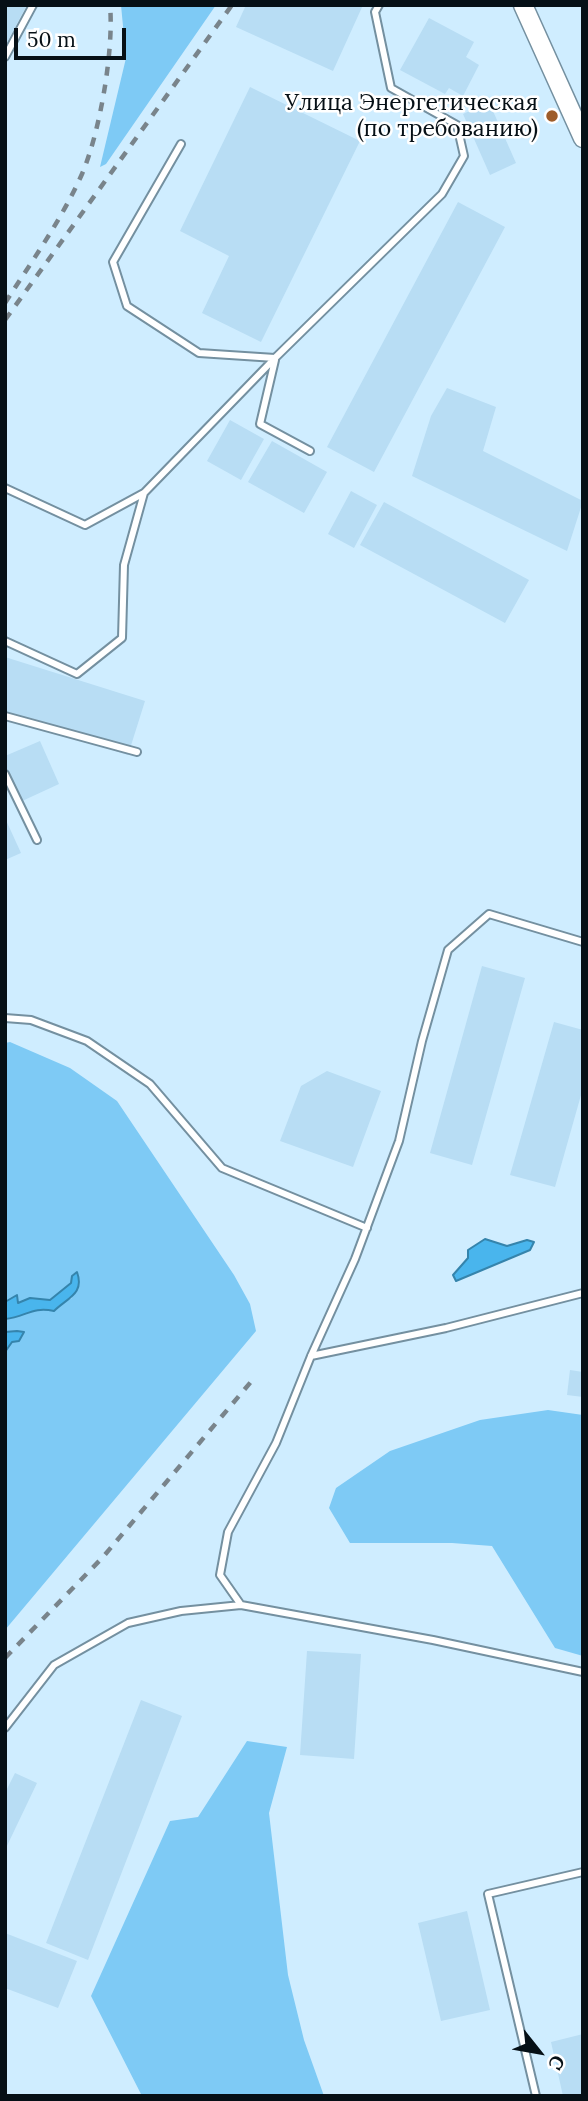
<!DOCTYPE html>
<meta charset="utf-8">
<style>
body{margin:0}
#map{position:relative;width:588px;height:2101px;overflow:hidden;background:#eaf5fd;font-family:Lora,serif}
canvas{display:block}
.frame{position:absolute;inset:0;border:7px solid #061016;pointer-events:none}
.north{position:absolute;left:504px;top:2017px;width:70px;height:70px;-webkit-text-stroke:5px #fff;paint-order:stroke;rotate:121deg;font-size:19px;font-weight:700;line-height:28px;text-align:center;color:#061016}
.north::after{content:'';display:block;margin:auto;width:24px;height:32px;background:#061016;clip-path:polygon(50% 0,100% 100%,50% 72%,0 100%)}
.scale{position:absolute;left:14px;top:28px;width:112px;height:32px;box-sizing:border-box;border:4px solid #061016;border-top:0;padding-left:9px;font-size:21px;line-height:24px;white-space:nowrap;color:#061016;-webkit-text-stroke:5px #fff;paint-order:stroke}
</style>
<div id="map">
<canvas width="588" height="2101"></canvas>
<div class="frame"></div>
<div class="north">С</div>
<div class="scale">50 m</div>
</div>
<script>
const c = document.querySelector('canvas').getContext('2d');
c.lineJoin = 'round';
function paint(path, color) { c.fillStyle = color; c.fill(path, 'evenodd'); }
function trace(path, color, width, dash) { c.strokeStyle = color; c.lineWidth = width; c.lineCap = dash ? 'butt' : 'round'; c.setLineDash(dash || []); c.stroke(path); }
function label(font, color, halo, rows, align = 'center') {
  c.font = font + ' Lora,serif'; c.lineWidth = 5; c.setLineDash([]); c.textBaseline = 'middle'; c.strokeStyle = halo; c.fillStyle = color; for (const [text, x, y, turn = 0] of rows) {
    c.save(); c.translate(x, y); c.rotate((+turn || 0) * Math.PI / 180); c.textAlign = isNaN(turn) ? turn : align; if (halo) c.strokeText(text, 0, 0); c.fillText(text, 0, 0); c.restore();
  }
}
paint(new Path2D(`
 M5,5h578v2091h-578z`), '#cfedff');
paint(new Path2D(`
 M121,5h95l-110,159 -6,3 26,-109z
 M10,1042l60,26 47,33 117,174 16,29 6,27 -251,299v-278l12,-21 -12,1v-13c21,-2 27,-13 49,-8l10,-10 8,-3v-15l-22,17 -20,-2 -12,6 -1,-8 -12,6v-259z
 M548,1410l35,5v241l-28,-8 -63,-102 -40,-3h-102l-21,-35 7,-20 54,-37 90,-31z
 M247,1741l40,6 -18,66 19,162 16,65 20,56h-182l-51,-100 79,-175 28,-4z`), '#7ecaf5');
const water = new Path2D(`
 M485,1239l22,7 20,-6 7,2 -4,8 -74,31 -3,-6 15,-17v-8z
 M77,1272c8,22 -10,26 -23,39 -22,-5 -28,6 -49,8v-17l12,-7 1,8 12,-5 20,2 21,-17 1,-7z
 M17,1331l7,1 -5,9 -7,1 -7,10v-20z`);
paint(water, '#49b5ed');
trace(water, '#3584ac', 2);
paint(new Path2D(`
 M5,5h22l-22,41z
 M246,5h117l-30,66 -97,-44z
 M429,18l45,24 -8,15 13,8 -16,31 -14,-8 -4,6 -45,-24z
 M250,87l110,54 -99,201 -59,-29 27,-57 -49,-25z
 M489,102l27,61 -26,12 -27,-61z
 M554,108l6,12 -9,4 -6,-12z
 M458,202l47,25 -131,245 -47,-25z
 M447,388l49,19 -13,44 100,50 -16,50 -155,-75 19,-60z
 M230,420l34,19 -23,41 -34,-19z
 M272,441l55,31 -23,41 -56,-31z
 M351,491l26,14 -23,43 -26,-14z
 M384,502l145,78 -24,43 -145,-78z
 M5,657l140,44 -17,54 -123,-39z
 M40,741l19,43 -39,18 -15,-34v-12z
 M5,818l16,35 -16,7z
 M482,966l43,12 -53,187 -42,-12z
 M554,1022l29,8v58l-28,99 -45,-12z
 M327,1071l54,20 -28,76 -73,-26 21,-55z
 M570,1370l13,2v25l-16,-2z
 M307,1651l54,3 -7,105 -54,-4z
 M141,1700l41,16 -94,244 -42,-17z
 M15,1773l22,10 -32,67v-57z
 M467,1911l23,99 -49,11 -23,-98z
 M5,1933l72,28 -19,47 -53,-20z
 M583,2034v62h-20l-12,-54z`), '#b8ddf4');
const lane = new Path2D(`
 M5,57l28,-52
 M181,144l-68,118 14,44 72,47 76,5
 M275,360l-15,64 50,27
 M5,488l80,37 59,-32 131,-135 167,-164 22,-38 -7,-31 -66,-37 -16,-76 4,-7
 M5,641l72,33 45,-36 2,-73 20,-72
 M5,716l132,36
 M5,774l32,66
 M5,1018l26,2 56,21 63,43 72,84 145,60
 M311,1356l135,-28 137,-35
 M241,1605l-21,-30 8,-43 48,-89 35,-87 44,-97 44,-118 23,-100 26,-91 41,-36 94,28
 M5,1728l49,-63 74,-42 53,-12 60,-6 192,35 150,32
 M536,2096l-48,-202 95,-22`);
const secondary = new Path2D(`
 M523,5l60,133`);
trace(lane, '#7490a0', 10);
trace(secondary, '#7490a0', 21);
trace(lane, '#fff', 6);
trace(secondary, '#fff', 18);
trace(new Path2D(`
 M5,303c27,-42 57,-84 77,-129 18,-42 32,-124 28,-169
 M5,320l227,-315
 M5,1658l98,-101 152,-180`), '#79848b', 4.5, [9, 9]);
for (const [x, y, r, color] of [
 [552,116,7,"#9e5c29"]
]) { const dot = new Path2D(); dot.arc(x, y, r, 0, 2 * Math.PI); c.fillStyle = color; c.fill(dot); trace(dot, '#fff', 2.5); }
label('23px', '#061016', '#fff', [
 ["Улица Энергетическая",538,103],
 ["(по требованию)",538,129]
], 'right');
</script>
